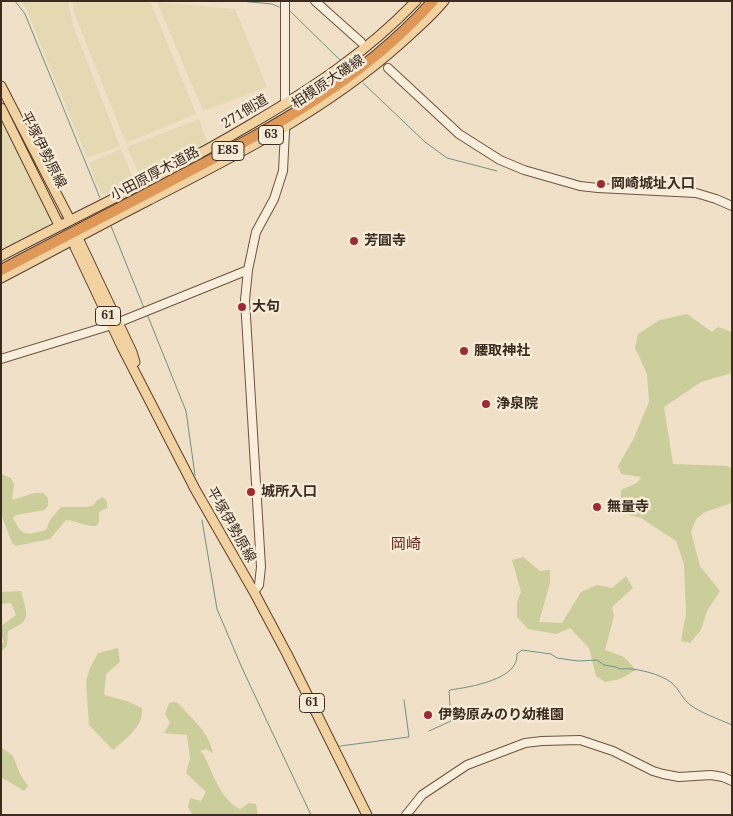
<!DOCTYPE html>
<meta charset="utf-8">
<style>
body{margin:0}
#map{position:relative;width:733px;height:816px;overflow:hidden;background:#efe0c7;font-family:"Noto Serif",serif}
canvas{display:block}
.frame{position:absolute;inset:0;border:2px solid #3b2b20;pointer-events:none}
</style>
<div id="map">
<canvas width="733" height="816"></canvas>
<div class="frame"></div>
</div>
<script>
const c = document.querySelector('canvas').getContext('2d');
c.lineJoin = 'round';
function paint(path, color) { c.fillStyle = color; c.fill(path, 'evenodd'); }
function trace(path, color, width, dash) { c.strokeStyle = color; c.lineWidth = width; c.lineCap = dash ? 'butt' : 'round'; c.setLineDash(dash || []); c.stroke(path); }
function label(font, color, halo, rows, align = 'center') {
  c.font = font + ' "Noto Serif","Noto Sans JP",serif'; c.lineWidth = 5; c.setLineDash([]); c.textBaseline = 'middle'; c.strokeStyle = halo; c.fillStyle = color; for (const [text, x, y, turn = 0] of rows) {
    c.save(); c.translate(x, y); c.rotate((+turn || 0) * Math.PI / 180); c.textAlign = isNaN(turn) ? turn : align; if (halo) c.strokeText(text, 0, 0); c.fillText(text, 0, 0); c.restore();
  }
}
paint(new Path2D(`
 M20,1h48l6,27 46,118 -33,12 -61,-150z
 M73,1h62l16,2 45,111 -70,29 -47,-118 -5,-14z
 M157,2l78,7 32,78 -64,24z
 M1,115l47,97 2,9 -4,5 -45,24z
 M199,119l8,23 -67,35 -13,-30z
 M121,149l13,32 -30,14 -5,-5 -10,-27z`), '#e5d9b4');
paint(new Path2D(`
 M687,314l25,18 6,-5 14,5v41l-31,9 -37,25 9,57 55,2 4,3v34l-27,9 -9,7 -5,13 9,34 20,25 -13,20 -6,19 -11,13 -9,-2 5,-27 -2,-50 -8,-23 -35,-23 -21,-5 1,-23 16,-7 4,-6 -20,-3 -3,-8 16,-28 15,-36 -2,-28 -12,-26 3,-14 22,-14z
 M1,474l10,4 3,7 -2,15 23,-7h8l5,5v8l-4,4 -28,5 -3,3c10,20 13,17 33,12l4,-10 11,-13h27l6,-2 2,-4 7,-4 4,5v6l-8,4v10l-3,4c-7,1 -20,-5 -30,-6l-16,19 -34,7 -4,-3 -11,-29z
 M523,557l17,14 10,-1v13l-11,39 23,1 19,-31 16,-7 15,3 14,-12 7,12 -21,19 2,9 -9,34 19,7 12,13 -16,9 -15,3 -9,-6 -7,-28 -19,-20 -14,6 -28,-5 -11,-12v-15l4,-10 -9,-32z
 M21,591c6,24 12,29 -13,40l-1,15 -6,6v-8l3,-2 -3,-8v-8l15,-11 -5,-12 -10,1v-12z
 M118,648l2,14 -14,12 -2,21 23,6 15,7c2,19 -17,31 -29,42l-24,-25 -3,-44 4,-13 8,-15z
 M174,702l4,1c13,15 31,29 35,50l-7,-4 -6,2 4,4c9,19 16,44 36,54l9,-6 7,1 2,11h-65l-5,-8 2,-9 11,3 5,-9 -20,-19 4,-14 -3,-24 -23,-2 6,-10 -5,-9 4,-11z
 M1,747l12,9 7,18 8,12 -4,5 -23,-14z`), '#cbce9b');
trace(new Path2D(`
 M15,1l10,13 75,184
 M240,1l32,3 7,3
 M290,11l51,50
 M363,83l62,59 22,16 50,13
 M111,226l33,82
 M147,314l39,97 9,64
 M202,520l15,89 25,59 69,147
 M429,731l22,-10 -2,-30 1,-1c19,-3 69,-10 67,-36l5,-4 29,4 6,4 21,3 19,-1 7,5 12,2 4,2c14,-2 41,5 52,14 7,6 10,15 17,21 11,9 30,15 43,21
 M340,746l69,-9 -5,-37`), '#6f9286', 1);
trace(new Path2D(`
 M61,216l11,25`), '#cbbca6', 9, [9, 4.5]);
const secondary = new Path2D(`
 M285,1v98
 M315,1l46,41
 M388,68l71,66 41,26 24,10 56,16 18,2 98,5 20,6 16,7
 M1,359l111,-34 136,-55
 M254,592l5,-7 2,-18 -16,-267 3,-30 8,-38 18,-33 9,-28 2,-40
 M406,815l16,-20 45,-30 58,-22 17,-2 38,-1 33,11 40,20 10,3 16,3 32,-2 12,2 9,4`);
const primary = new Path2D(`
 M1,86l69,134
 M1,108l58,117
 M78,238l54,114 3,10
 M75,247l47,100 73,142 59,103 33,62 80,161
 M1,256c84,-44 170,-84 252,-133 60,-35 114,-71 163,-122
 M1,278c50,-26 99,-53 148,-78 88,-45 177,-90 251,-156 15,-14 31,-27 44,-43`);
const highway = new Path2D(`
 M1,270c61,-32 121,-63 181,-95 94,-49 179,-94 251,-174`);
trace(secondary, '#6d533f', 10);
trace(primary, '#594030', 11);
trace(highway, '#594030', 12);
trace(secondary, '#f9eedb', 8);
trace(primary, '#f2d2a0', 9);
trace(highway, '#de9959', 10);
for (const [x, y, r, color] of [
 [601,184,5,"#9b2b34"],
 [354,241,5,"#9b2b34"],
 [242,307,5,"#9b2b34"],
 [464,351,5,"#9b2b34"],
 [486,404,5,"#9b2b34"],
 [251,492,5,"#9b2b34"],
 [597,507,5,"#9b2b34"],
 [428,715,5,"#9b2b34"]
]) { const dot = new Path2D(); dot.arc(x, y, r, 0, 2 * Math.PI); c.fillStyle = color; c.fill(dot); trace(dot, '#f6ebd7', 2); }
for (const [x, y, w] of [
 [271,135,25],
 [228,151,32],
 [108,316,25],
 [312,703,25]
]) { const box = new Path2D(); box.roundRect(x - w / 2, y - 9.5, w, 19, 4); c.fillStyle = '#f6ebd7'; c.fill(box); trace(box, '#3b2b20', 1); }
label('bold 12px', '#3b2b20', null, [
 ["63",271,135],
 ["E85",228,151],
 ["61",108,316],
 ["61",312,703]
]);
label('14px', '#3b2b20', '#f6ebd7', [
 ["相模原大磯線",328,82,-34],
 ["271側道",245,112,-31],
 ["平塚伊勢原線",43,150,63],
 ["小田原厚木道路",155,174,-28],
 ["平塚伊勢原線",231,525,60]
]);
label('bold 14px', '#3b2b20', '#f6ebd7', [
 ["岡崎城址入口",611,184],
 ["芳圓寺",364,241],
 ["大句",252,307],
 ["腰取神社",474,351],
 ["浄泉院",496,404],
 ["城所入口",261,492],
 ["無量寺",607,507],
 ["伊勢原みのり幼稚園",438,715]
], 'left');
label('15px', '#69291f', '#f6ebd7', [
 ["岡崎",406,545]
]);
</script>
